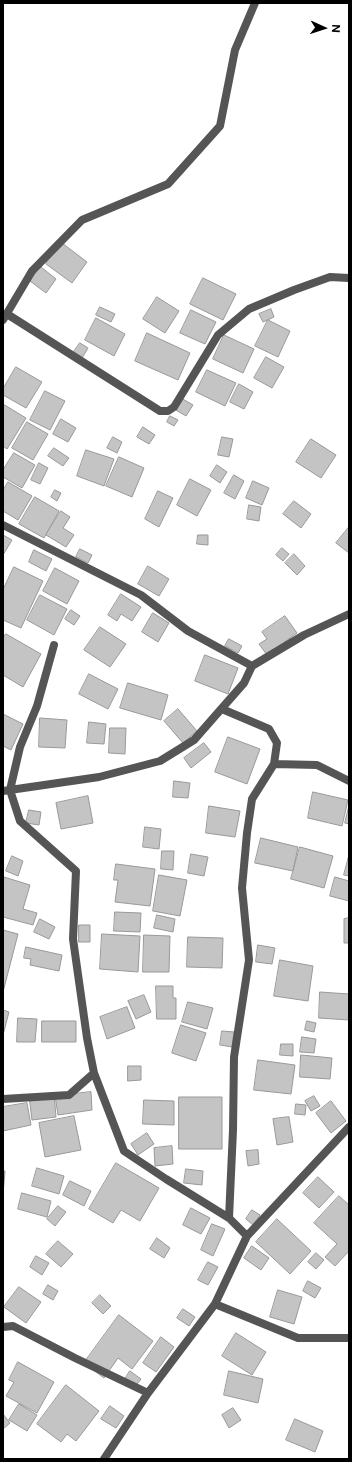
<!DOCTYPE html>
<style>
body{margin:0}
#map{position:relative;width:352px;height:1462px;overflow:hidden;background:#fff;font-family:"Public Sans",sans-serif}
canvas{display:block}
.frame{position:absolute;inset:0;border:4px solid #000;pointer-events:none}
.north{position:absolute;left:304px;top:8px;width:40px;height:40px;-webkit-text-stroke:3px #fff;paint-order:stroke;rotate:93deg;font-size:11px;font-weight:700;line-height:16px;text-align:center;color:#000}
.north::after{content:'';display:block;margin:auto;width:14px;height:18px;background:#000;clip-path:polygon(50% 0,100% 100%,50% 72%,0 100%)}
</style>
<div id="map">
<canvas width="352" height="1462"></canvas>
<div class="frame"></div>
<div class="north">N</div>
</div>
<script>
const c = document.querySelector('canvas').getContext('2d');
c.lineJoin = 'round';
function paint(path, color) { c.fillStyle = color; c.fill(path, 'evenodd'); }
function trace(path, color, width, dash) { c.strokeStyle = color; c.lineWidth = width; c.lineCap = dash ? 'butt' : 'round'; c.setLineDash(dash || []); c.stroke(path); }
const building = new Path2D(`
 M62,243l25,19 -15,21 -26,-19z
 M41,267l15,12 -10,14 -16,-12z
 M203,278l33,16 -13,26 -33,-16z
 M157,297l22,14 -14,22 -22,-14z
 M100,307l15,7 -4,8 -15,-7z
 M271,309l3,8 -11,5 -4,-8z
 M191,310l25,12 -11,22 -25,-11z
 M96,318l29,16 -11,22 -29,-16z
 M268,320l22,11 -12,26 -23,-11z
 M147,333l43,20 -12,27 -43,-19z
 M224,335l30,14 -11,24 -30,-14z
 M80,343l8,5 -6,10 -9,-5z
 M266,357l18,10 -12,21 -18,-10z
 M16,367l26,15 -16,26 -23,-13v-6z
 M207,370l29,13 -11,23 -29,-14z
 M239,384l14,8 -9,17 -14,-7z
 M45,391l20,10 -15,29 -20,-10z
 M181,398l12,7 -7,11 -12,-7z
 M3,404l23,14 -19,31 -4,-3z
 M170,416l8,4 -4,6 -7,-4z
 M61,419l15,9 -8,14 -15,-8z
 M27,422l21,12 -15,26 -21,-12z
 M143,427l12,8 -6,9 -12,-7z
 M113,437l9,5 -5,11 -10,-5z
 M222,437l11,2 -4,18 -11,-2z
 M311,439l25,16 -15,23 -25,-16z
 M54,448l15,10 -6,8 -15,-10z
 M86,450l28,9 -10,27 -27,-10z
 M14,453l21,12 -13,23 -19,-11v-7z
 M119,457l25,11 -12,29 -26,-11z
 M39,463l9,5 -8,16 -9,-4z
 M217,465l10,7 -7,11 -10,-7z
 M234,475l10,6 -9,18 -11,-6z
 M190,479l21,11 -14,26 -20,-11z
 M253,481l16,7 -7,17 -16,-7z
 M8,482l24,14 -14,24 -15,-9v-20z
 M55,490l6,3 -4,8 -6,-4z
 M158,491l15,7 -14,29 -14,-8z
 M35,497l24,14 -15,27 -25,-14z
 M294,501l17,13 -10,14 -18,-14z
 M249,505l12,2 -2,14 -12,-2z
 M61,511l9,6 -7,11 11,7 -8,12 -20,-12z
 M349,527v26l-13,-10z
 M3,535l9,5 -9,15z
 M198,535h10v10l-11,-1z
 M282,548l7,6 -6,7 -7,-6z
 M80,549l12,6 -4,8 -12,-6z
 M34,550l18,9 -6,12 -17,-9z
 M294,554l11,12 -8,9 -12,-12z
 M148,566l21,13 -10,17 -21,-12z
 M14,567l29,14 -22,47 -18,-8v-30z
 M55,568l24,13 -12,23 -24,-13z
 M121,594l20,13 -9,14 -11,-7 -4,7 -9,-6z
 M40,595l27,14 -13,26 -27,-15z
 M71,610l9,6 -6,9 -9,-6z
 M153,613l16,10 -11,19 -16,-10z
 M285,616l12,17 -30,22 -8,-11 8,-5 -5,-7z
 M100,627l26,17 -16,23 -26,-17z
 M6,634l35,20 -18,33 -20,-12v-37z
 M229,639l13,7 -4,7 -13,-7z
 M205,655l33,13 -10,26 -33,-13z
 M89,674l29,15 -10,20 -29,-15z
 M128,683l40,12 -7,25 -41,-12z
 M178,709l19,22 -14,12 -19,-22z
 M3,714l20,10 -12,26 -8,-4z
 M40,718l27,2 -2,28 -26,-1z
 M89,722l17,2 -2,20 -17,-1z
 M110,728h16l-1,26 -16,-1z
 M228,737l32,12 -13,35 -32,-12z
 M204,743l7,9 -20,16 -7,-10z
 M174,781l16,2 -2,15 -15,-1z
 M313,792l35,8 -6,26 -34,-8z
 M88,796l5,27 -32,6 -5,-26z
 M209,806l31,5 -5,26 -29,-4z
 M349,806v18l-4,-1z
 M29,810l12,2 -2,13 -13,-2z
 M145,827l16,2 -2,20 -16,-2z
 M261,838l37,9 -5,24 -38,-8z
 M300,847l33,9 -9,32 -33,-9z
 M162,851h12l-1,19 -12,-1z
 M191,854l17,3 -4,19 -16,-3z
 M349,855v21l-5,-1z
 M12,856l11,5 -5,15 -12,-5z
 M116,864l39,5 -5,37 -35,-4 3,-22h-4z
 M159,875l28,5 -7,36 -27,-5z
 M4,877l26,8 -7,24 14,4 -4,12 -30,-8z
 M335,877l14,4v20l-19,-5z
 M115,912l26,1 -1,19 -26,-1z
 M157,915l18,4 -2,13 -19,-4z
 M349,918v25h-5v-24z
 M40,919l15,8 -6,12 -15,-7z
 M79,925h11v17h-11z
 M3,930l15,4 -15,58z
 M102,934l38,2 -2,36 -38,-3z
 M144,935l26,1 -1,36h-26z
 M188,937l35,1 -1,30 -35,-1z
 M258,945l17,3 -3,16 -16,-2z
 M26,947l36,8 -3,16 -29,-6 1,-6 -7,-1z
 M280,960l33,6 -5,35 -34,-5z
 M156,986h17v12h3v21h-19z
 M320,992l29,2v26l-30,-2z
 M144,995l7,17 -15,7 -8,-18z
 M188,1002l25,6 -6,21 -25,-7z
 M127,1007l8,21 -28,11 -7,-22z
 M3,1010l6,2 -6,23z
 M18,1018l19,1 -2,23h-18z
 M42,1021h34v21h-34z
 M307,1021l9,2 -2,9 -9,-2z
 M181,1025l25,8 -10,28 -24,-8z
 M222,1031l12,1 -2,15 -12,-2z
 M302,1037l14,2 -2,14 -14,-1z
 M281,1044h12v12l-13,-1z
 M301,1055l31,3 -2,21 -30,-2z
 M258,1060l37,5 -4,29 -37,-4z
 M128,1066h13v14l-13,1z
 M91,1092l1,18 -34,5 -3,-19z
 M54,1093l2,24 -24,3 -3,-24z
 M314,1096l6,10 -9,5 -6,-10z
 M179,1097h43v52h-43z
 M144,1100l30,1v24l-31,-1z
 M331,1101l15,20 -15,12 -15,-20z
 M27,1103l4,22 -28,6v-24z
 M296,1104l10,1 -1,10 -10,-1z
 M74,1116l7,34 -36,7 -6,-34z
 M289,1117l4,25 -16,3 -4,-26z
 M147,1133l7,11 -16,11 -7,-11z
 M172,1146l1,18 -18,2 -1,-18z
 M258,1150l1,14 -11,2 -2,-15z
 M116,1163l43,25 -19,33 -19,-11 -8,13 -24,-14z
 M37,1168l27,8 -5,18 -27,-8z
 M186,1169l17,2 -1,14 -18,-2z
 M3,1171h2l-2,24z
 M318,1177l16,15 -15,16 -16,-15z
 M70,1181l21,10 -7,15 -21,-11z
 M22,1193l29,8 -4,16 -29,-8z
 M339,1196l10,9v46l-14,15 -10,-9 12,-13 -23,-21z
 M58,1206l8,6 -11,14 -8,-7z
 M191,1208l19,10 -9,16 -18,-9z
 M252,1210l8,5 -7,10 -7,-6z
 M277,1219l34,32 -21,23 -34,-32z
 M212,1224l13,5 -12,27 -12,-6z
 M157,1238l13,10 -6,10 -14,-9z
 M58,1241l15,13 -12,13 -15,-13z
 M252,1246l17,12 -8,12 -17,-12z
 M316,1253l8,7 -8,9 -8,-7z
 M36,1256l13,7 -7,12 -12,-8z
 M208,1262l10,5 -10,18 -10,-5z
 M308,1281l13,7 -6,10 -12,-7z
 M48,1285l10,6 -5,9 -10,-6z
 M19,1287l22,15 -15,21 -22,-16z
 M278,1290l24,7 -8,27 -24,-7z
 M100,1295l11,11 -8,8 -11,-11z
 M183,1309l12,8 -6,9 -12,-8z
 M119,1315l34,26 -21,28 -14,-11 -14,20 -20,-15z
 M236,1333l30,19 -14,23 -30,-19z
 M161,1337l13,10 -18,25 -13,-9z
 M18,1362l36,20 -17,31 -31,-17 8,-14 -5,-2z
 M130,1371l11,8 -6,8 -10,-8z
 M229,1371l34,8 -5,24 -34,-8z
 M66,1385l33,26 -23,30 -9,-7 -6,8 -24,-18z
 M19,1404l18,11 -10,16 -18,-11z
 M110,1406l14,10 -8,12 -15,-9z
 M233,1408l8,12 -12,8 -7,-13z
 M3,1414l7,9 -7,6z
 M295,1419l28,12 -8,21 -29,-12z`);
paint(building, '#c4c4c4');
trace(building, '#999', 1);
trace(new Path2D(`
 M7,314l153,97h8l6,-4 44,-72 31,-26 45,-19 36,-13 19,1
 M3,320l29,-49 50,-51 86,-36 52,-58 15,-76 20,-47
 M3,525l138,70 47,36 64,35
 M54,645l-17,61 -17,41 -10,43 10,31 56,50 -3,68 14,99 7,35 30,78 42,28 63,39 18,18
 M222,709l47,20 8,14 -3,21 -22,35 -5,34 -5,55 7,72 -15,97 -1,73 -4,88
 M274,764l43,1 32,16
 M3,791l96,-14 61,-16 34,-21 50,-57 8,-17 52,-31 45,-21
 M3,1099l66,-4 25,-22
 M215,1304l83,34h51
 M3,1327l10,-1 62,32 73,35
 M104,1459l44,-66 67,-89 32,-68 102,-109`), '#555', 8);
</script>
